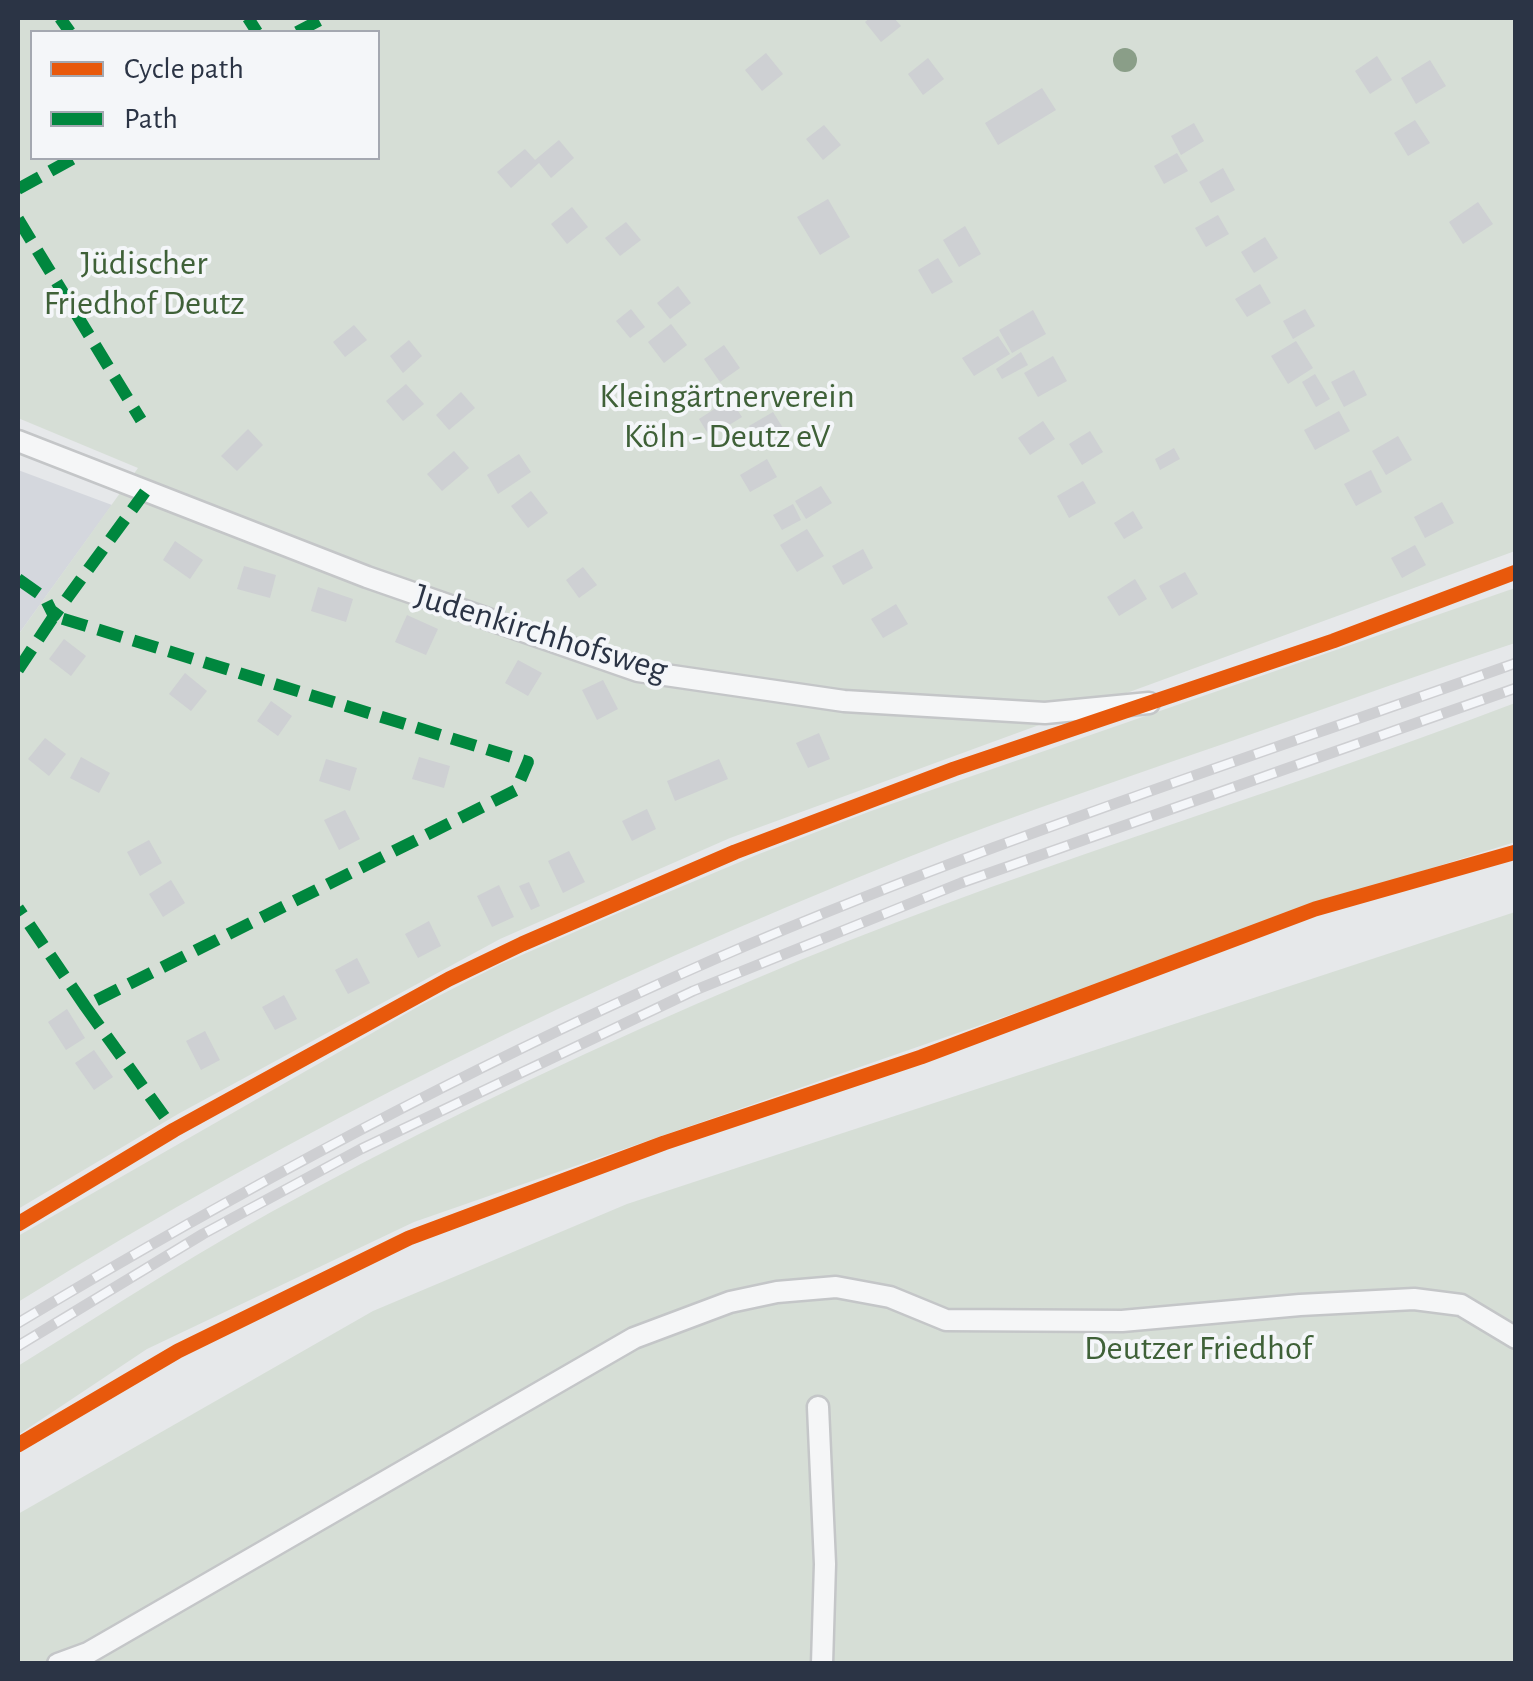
<!DOCTYPE html>
<meta charset="utf-8">
<style>
body{margin:0}
#map{position:relative;width:1533px;height:1681px;overflow:hidden;background:#e6e8ea;font-family:"Alegreya Sans",sans-serif}
canvas{display:block}
.frame{position:absolute;inset:0;border:20px solid #2b3445;pointer-events:none}
.legend{position:absolute;left:30px;top:30px;width:350px;height:130px;box-sizing:border-box;background:#f4f6f9;border:2px solid #a4a8b1;margin:0;padding:12px 18px;list-style:none;font-size:30px;color:#2b3445}
.legend li{display:flex;align-items:center;gap:20px;height:50px}
.legend b{width:50px;border:2px solid #a4a8b1}
</style>
<div id="map">
<canvas width="1533" height="1681"></canvas>
<div class="frame"></div>
<ul class="legend">
<li><b style="height:12px;background:#e8590c"></b>Cycle path</li>
<li><b style="height:12px;background:#00873e"></b>Path</li>
</ul>
</div>
<script>
const c = document.querySelector('canvas').getContext('2d');
c.lineJoin = 'round';
function paint(path, color) { c.fillStyle = color; c.fill(path, 'evenodd'); }
function trace(path, color, width, dash) { c.strokeStyle = color; c.lineWidth = width; c.lineCap = dash ? 'butt' : 'round'; c.setLineDash(dash || []); c.stroke(path); }
function label(font, color, halo, rows, align = 'center') {
  c.font = font + ' "Alegreya Sans",sans-serif'; c.lineWidth = 8; c.setLineDash([]); c.textBaseline = 'middle'; c.strokeStyle = halo; c.fillStyle = color; for (const [text, x, y, turn = 0] of rows) {
    c.save(); c.translate(x, y); c.rotate((+turn || 0) * Math.PI / 180); c.textAlign = isNaN(turn) ? turn : align; if (halo) c.strokeText(text, 0, 0); c.fillText(text, 0, 0); c.restore();
  }
}
paint(new Path2D(`
 M18,470l94,35 -94,130z`), '#d4d7dd');
paint(new Path2D(`
 M18,18h1497v533l-785,287 -230,101 -322,175 -160,95v-574l120,-167 -120,-50zM32,32h346v126h-346z
 M1515,588v55c-83,27 -166,57 -249,86 -122,43 -245,83 -365,131 -305,122 -604,268 -883,442v-66l403,-231 80,-41 115,-50 143,-60 112,-43z
 M1515,703v139l-80,25 -1021,355 -267,127 -129,86v-69c95,-59 190,-121 290,-174 145,-78 295,-149 447,-213 248,-106 509,-180 760,-276z
 M1515,912v751h-1497v-149l355,-203 254,-107z`), '#d6ded6');
paint(new Path2D(`
 M870,18h24l7,8 -20,16 -16,-20z
 M766,53l17,21 -21,17 -17,-21z
 M1377,56l15,24 -22,14 -15,-23z
 M928,58l16,21 -21,16 -15,-21z
 M1430,60l16,26 -30,18 -15,-26z
 M1042,88l14,22 -58,35 -13,-22z
 M1415,120l15,23 -22,13 -14,-23z
 M1194,123l10,18 -23,14 -10,-19z
 M824,125l17,20 -18,15 -17,-21z
 M559,140l15,18 -23,20 -12,-15 -28,25 -14,-16 28,-23 10,11z
 M1177,153l11,18 -24,13 -10,-18z
 M1223,168l12,22 -24,13 -12,-21z
 M828,199l22,38 -30,18 -23,-38z
 M1478,202l15,22 -30,20 -14,-22z
 M572,207l16,20 -21,17 -16,-20z
 M1218,215l11,19 -23,13 -11,-19z
 M626,222l15,18 -21,16 -15,-18z
 M965,226l16,28 -22,13 -16,-27z
 M1265,237l13,21 -24,15 -13,-21z
 M938,258l15,24 -21,12 -14,-24z
 M1260,284l11,19 -24,14 -12,-18z
 M678,286l13,17 -21,16 -13,-16z
 M631,309l14,18 -15,11 -14,-17z
 M1305,309l10,17 -22,13 -10,-18z
 M1033,310l13,24 -34,19 -13,-23z
 M671,324l16,21 -23,18 -16,-21z
 M354,325l13,15 -22,17 -12,-15z
 M998,336l12,18 -36,22 -12,-18z
 M409,340l13,16 -19,17 -13,-17z
 M1296,341l17,27 -25,16 -17,-28z
 M724,345l16,23 -20,14 -16,-23z
 M1021,352l7,13 -26,14 -6,-10z
 M1053,356l14,25 -29,16 -14,-24z
 M1354,370l13,25 -23,12 -13,-25z
 M1315,374l15,25 -14,8 -14,-25z
 M406,384l18,20 -21,17 -17,-20z
 M461,392l14,16 -26,22 -13,-15z
 M730,399l12,18 -32,20 -11,-18z
 M1339,411l11,20 -35,19 -11,-20z
 M773,412l10,16 -23,15 -11,-17z
 M1043,421l12,18 -25,16 -12,-17z
 M248,429l15,16 -26,26 -16,-15z
 M1090,431l13,21 -21,13 -13,-21z
 M1398,436l14,24 -26,15 -14,-24z
 M1174,448l6,11 -20,11 -5,-11z
 M454,451l15,17 -27,23 -15,-17z
 M519,454l12,18 -33,22 -11,-19z
 M767,459l10,18 -27,15 -10,-17z
 M1371,470l11,22 -26,14 -12,-22z
 M1083,481l13,22 -27,15 -12,-22z
 M821,486l11,17 -26,16 -11,-18z
 M531,491l17,22 -20,15 -17,-22z
 M1442,502l12,21 -29,15 -11,-21z
 M793,504l8,16 -19,10 -9,-15z
 M1133,511l10,17 -19,11 -10,-16z
 M807,529l17,27 -27,16 -17,-27z
 M175,541l28,19 -13,19 -27,-19z
 M1415,545l11,20 -24,13 -11,-20z
 M863,549l10,19 -30,17 -11,-19z
 M244,566l32,9 -6,23 -33,-9z
 M583,567l14,18 -18,13 -13,-18z
 M1185,572l13,22 -26,15 -13,-23z
 M1135,579l12,20 -28,17 -12,-19z
 M318,587l35,12 -7,23 -35,-11z
 M896,604l12,20 -25,14 -12,-19z
 M407,615l31,14 -12,26 -31,-13z
 M64,639l22,17 -15,20 -22,-17z
 M518,660l24,13 -14,23 -23,-13z
 M185,673l22,18 -16,20 -22,-17z
 M603,680l15,29 -21,11 -15,-30z
 M271,701l21,15 -14,20 -21,-15z
 M819,733l11,26 -22,9 -12,-25z
 M45,738l21,16 -17,22 -21,-17z
 M81,757l29,16 -11,20 -29,-15z
 M419,757l31,9 -6,22 -32,-9z
 M326,759l31,9 -7,23 -31,-10z
 M719,759l9,20 -53,22 -8,-20z
 M647,809l9,20 -24,12 -10,-20z
 M345,810l15,29 -21,11 -15,-30z
 M149,840l13,23 -22,13 -13,-24z
 M569,851l16,31 -22,11 -15,-32z
 M171,880l14,23 -22,14 -14,-23z
 M529,882l11,24 -9,4 -12,-24z
 M499,885l15,32 -22,10 -15,-31z
 M429,921l12,25 -23,12 -13,-24z
 M357,958l13,25 -22,11 -13,-24z
 M284,995l13,24 -22,11 -13,-23z
 M67,1009l18,29 -19,12 -18,-28z
 M205,1031l15,29 -19,10 -15,-29z
 M94,1050l19,27 -19,13 -19,-27z`), '#ced0d3');
const service = new Path2D(`
 M18,441l349,136 271,94 206,30 201,12 104,-10
 M818,1407l7,157 -3,100
 M58,1664l30,-11 546,-315 96,-36 47,-10 59,-5 54,10 56,23 176,1 178,-16 114,-6 47,6 55,33`);
trace(service, '#c4c6c8', 25);
trace(service, '#f5f6f7', 20);
const rail = new Path2D(`
 M18,1323c215,-129 434,-247 663,-349 271,-121 555,-211 835,-311
 M18,1346l185,-112 158,-85 332,-158 268,-108 555,-195`);
trace(rail, '#cecfd2', 11);
trace(rail, '#f4f6f9', 8, [22]);
trace(new Path2D(`
 M60,18l10,14
 M248,18l9,14
 M297,32l27,-14
 M18,189l56,-31
 M18,219l123,201
 M18,579l27,19 9,18 91,-124
 M18,670l36,-54 474,146 -12,28 -431,216 -67,-98
 M85,1006l89,124`), '#00873e', 12, [25, 12]);
trace(new Path2D(`
 M18,1224l156,-94 275,-151 73,-35 213,-92 219,-83 379,-128 183,-69
 M18,1445l160,-94 231,-113 255,-95 257,-86 394,-148 201,-57`), '#e8590c', 15);
c.fillStyle = '#8a9e88';
for (const [x, y] of [
 [1125,60]
]) { c.beginPath(); c.arc(x, y, 12, 0, 2 * Math.PI); c.fill(); }
label('35px', '#3f6138', '#f4f6f9', [
 ["Jüdischer",144,263],
 ["Friedhof Deutz",144,303],
 ["Kleingärtnerverein",727,396],
 ["Köln - Deutz eV",727,436],
 ["Deutzer Friedhof",1198,1348]
]);
label('35px', '#2b3445', '#f4f6f9', [
 ["Judenkirchhofsweg",541,633,17]
]);
</script>
